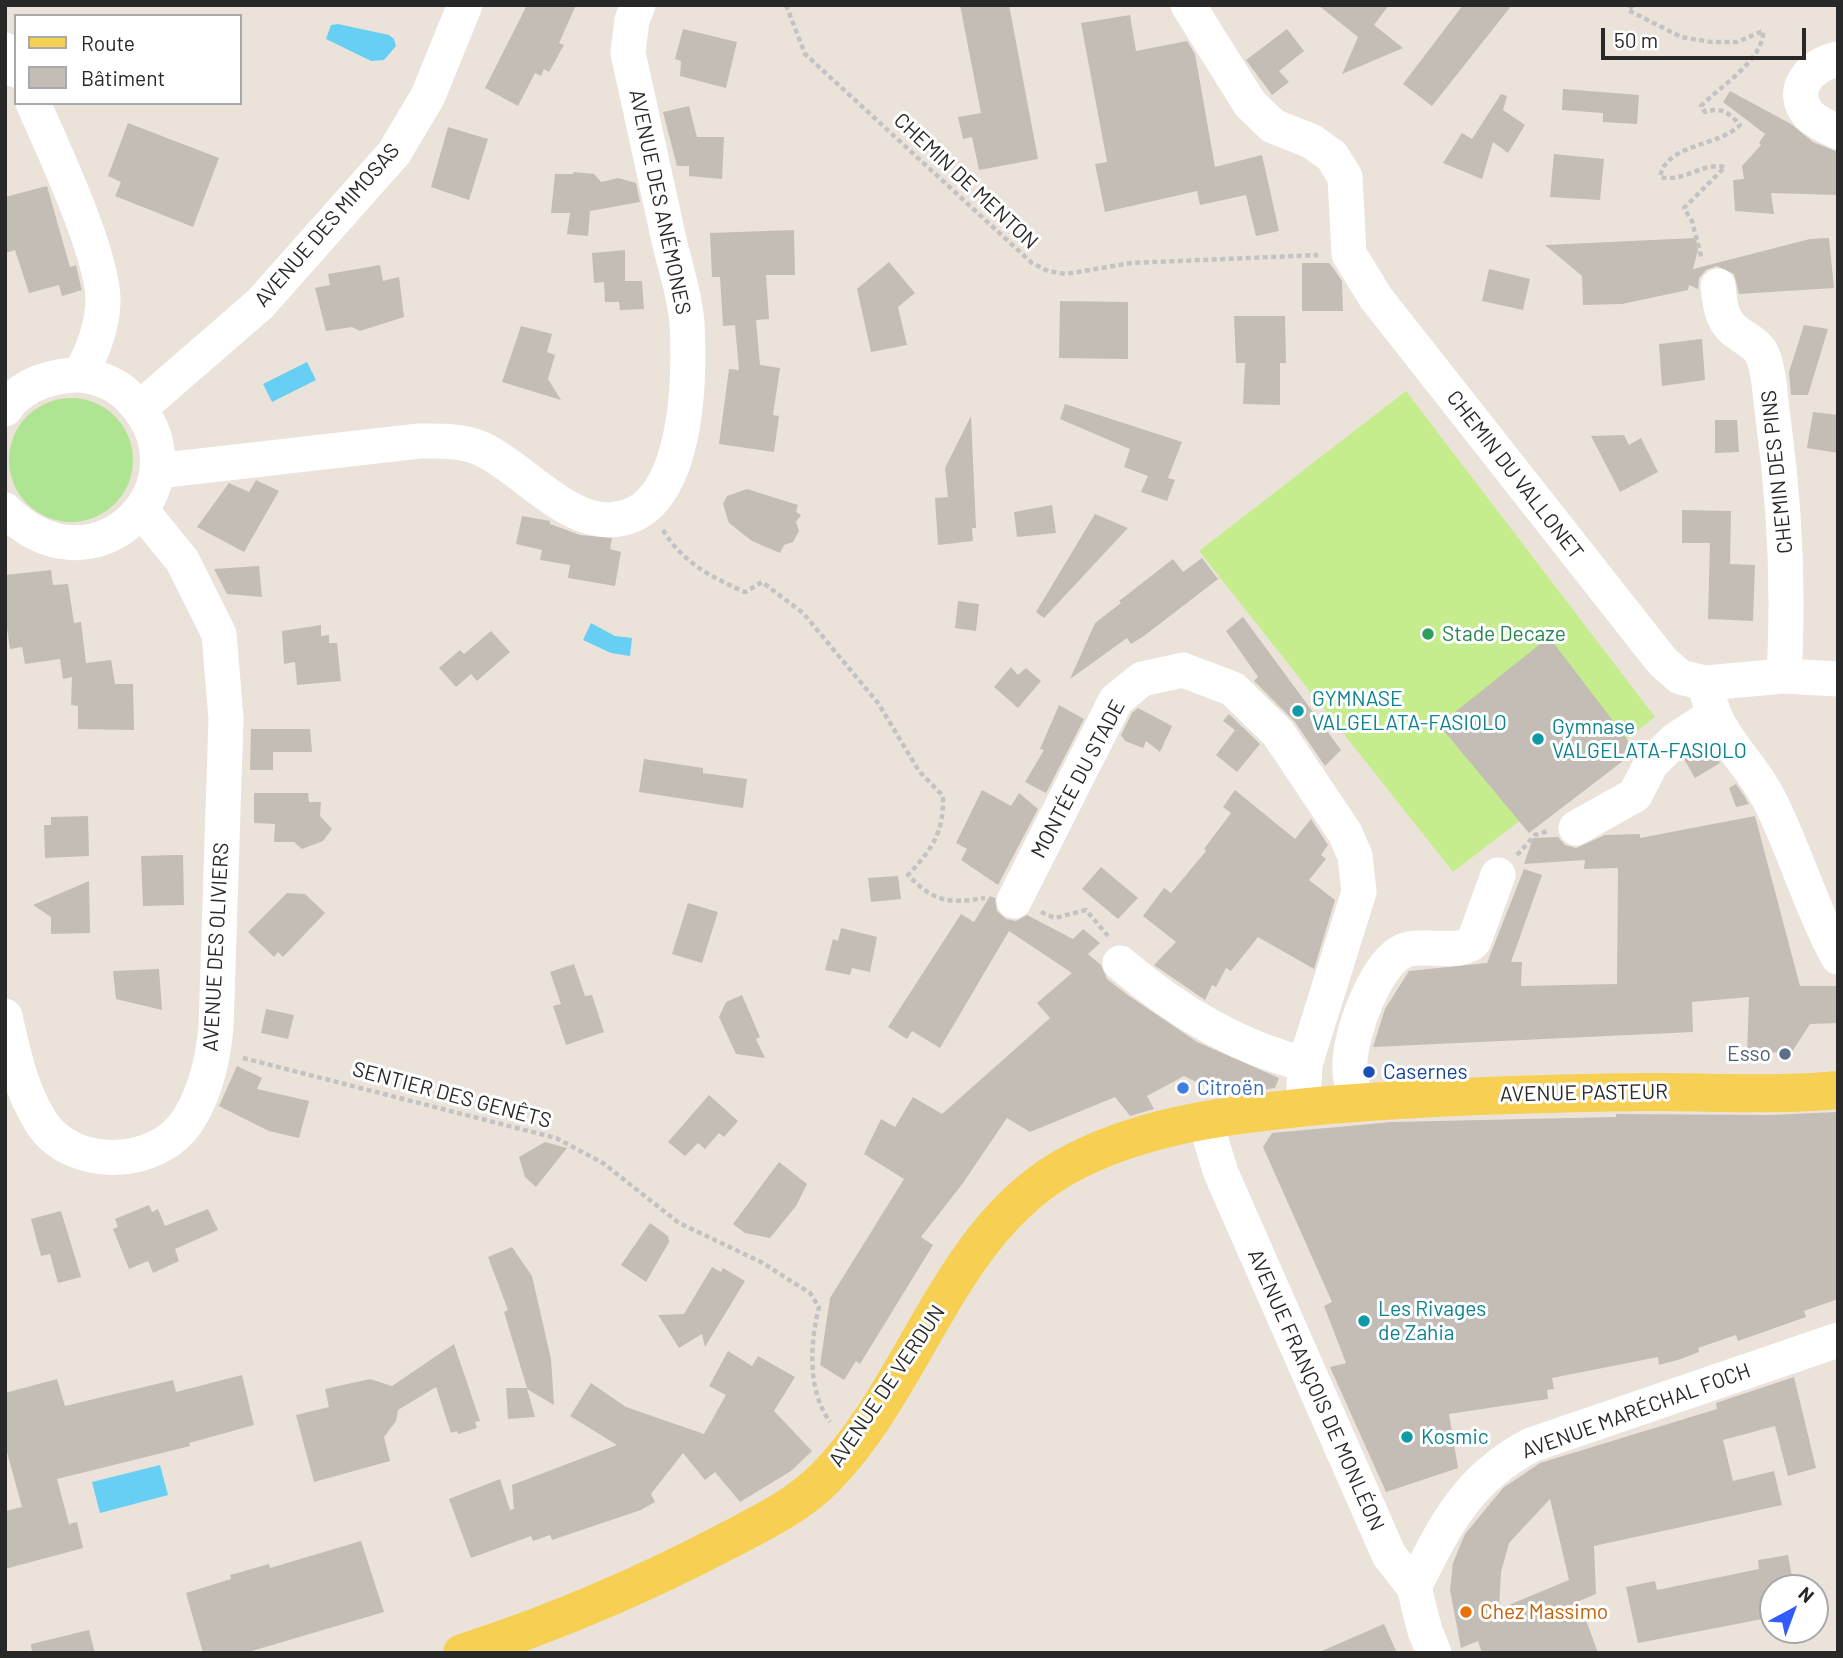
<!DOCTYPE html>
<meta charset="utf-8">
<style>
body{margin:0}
#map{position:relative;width:1843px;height:1658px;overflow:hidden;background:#ebe3d9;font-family:Barlow,sans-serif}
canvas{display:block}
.frame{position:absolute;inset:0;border:7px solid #282828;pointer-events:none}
.legend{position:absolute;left:14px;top:14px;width:228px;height:91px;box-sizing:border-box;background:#fff;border:2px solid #a9a9a9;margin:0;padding:9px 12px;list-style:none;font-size:21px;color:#282828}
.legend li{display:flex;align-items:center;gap:14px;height:35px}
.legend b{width:35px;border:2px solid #a9a9a9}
.north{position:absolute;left:1759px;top:1574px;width:70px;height:70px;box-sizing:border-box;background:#fff;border:2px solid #a9a9a9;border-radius:50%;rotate:41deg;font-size:19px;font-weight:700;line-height:28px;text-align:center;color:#282828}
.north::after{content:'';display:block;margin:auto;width:24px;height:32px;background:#325aff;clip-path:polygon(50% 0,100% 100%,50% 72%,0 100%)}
.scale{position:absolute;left:1601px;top:28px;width:205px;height:32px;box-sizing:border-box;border:4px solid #282828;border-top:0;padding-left:9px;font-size:21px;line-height:24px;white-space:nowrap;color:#282828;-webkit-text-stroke:5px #fff;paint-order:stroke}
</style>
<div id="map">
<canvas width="1843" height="1658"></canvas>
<div class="frame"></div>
<ul class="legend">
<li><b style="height:9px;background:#f6cf53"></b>Route</li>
<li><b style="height:19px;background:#c3bdb6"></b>Bâtiment</li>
</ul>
<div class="north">N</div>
<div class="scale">50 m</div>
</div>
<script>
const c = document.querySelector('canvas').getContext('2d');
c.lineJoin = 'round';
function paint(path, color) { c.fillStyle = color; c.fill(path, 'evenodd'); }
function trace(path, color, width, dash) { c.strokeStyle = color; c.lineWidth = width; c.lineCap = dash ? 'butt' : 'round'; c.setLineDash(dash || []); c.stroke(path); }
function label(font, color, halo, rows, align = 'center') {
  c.font = font + ' Barlow,sans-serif'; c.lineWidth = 6; c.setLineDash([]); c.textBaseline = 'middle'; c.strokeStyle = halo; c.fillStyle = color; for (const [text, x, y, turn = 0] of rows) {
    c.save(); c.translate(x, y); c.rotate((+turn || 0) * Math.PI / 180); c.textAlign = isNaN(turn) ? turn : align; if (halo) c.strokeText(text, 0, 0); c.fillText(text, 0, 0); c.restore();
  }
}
paint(new Path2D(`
 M9 460a62 62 0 1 1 124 0a62 62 0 1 1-124 0Z`), '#afe592');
paint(new Path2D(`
 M1406,391l249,326 -202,155 -254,-321z`), '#c5ed8d');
paint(new Path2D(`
 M338,24l51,11 5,4 2,7 -12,14 -13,1 -45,-22 5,-14z
 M307,362l9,18 -44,22 -9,-18z
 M591,623l24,13 17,2 -2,18 -19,-3 -28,-13z
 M160,1465l8,30 -68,18 -8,-31z`), '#66cff3');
paint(new Path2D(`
 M527,5h49l-17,38 5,2 -15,27 -5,-3 -3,7 -6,-3 -17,33 -33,-18z
 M960,5h49l29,154 -59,11 -7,-33 -9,2 -5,-22 23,-4z
 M1318,5h71l-15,20 29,23 -61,26 16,-37z
 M1463,5h49l-80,101 -29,-22z
 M1130,15l6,36 51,-10 8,13 20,113 47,-12 17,76 -23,5 -10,-41 -46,10 -3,-14 -92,21 -10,-48 12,-2 -26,-139z
 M683,29l54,13 -11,46 -46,-12 1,-15 -6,-2z
 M1287,29l17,22 -25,20 10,11 -17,13 -26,-35z
 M1563,89l76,6 -2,29 -34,-2v-9l-41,-3z
 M1730,91l61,33 22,18 25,10v43l-67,-2 3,21 -39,-3 -2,-31 11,-1 -2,-13 19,-21 -2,-2 6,-9 -42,-32z
 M1501,94l6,2 -4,14 22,15 -17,28 -15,-11 -11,37 -39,-16 19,-30 10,6z
 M689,106l8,31h27l-2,42 -33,-3v-10h-12l-14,-54z
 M128,123l91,35 -26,69 -78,-31 6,-14 -13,-6z
 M448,127l40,12 -19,61 -38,-13z
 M1554,154l50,5 -4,41 -50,-3z
 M574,172l20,2 7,8 17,-4 18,5 4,19 -50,9 -2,25 -21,-2 3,-21h-19l4,-39h18z
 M47,186l23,81 6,-2 5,22 1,3 -20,6 -3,-11 -30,8 -14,-43 -10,3v-56z
 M794,230l1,45h-29l3,44 -13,1 4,45 20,3 -7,47 6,1 -5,36 -55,-8 10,-75 10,1 -4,-45 -12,1 -3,-49h-8l-2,-44z
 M1696,238l2,12 -5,19 117,-30 19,-1 5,50 -95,6 -5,-20 -17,-8 -11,4 -7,8 -1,11 -9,-4 -1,5 -66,14 -39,1 -1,-29 -37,-31z
 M625,250v31h17l2,28 -24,1 -1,-8h-14l-1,-20 -10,1 -2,-30z
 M889,262l26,31 -17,14 9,38 -36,7 -14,-63z
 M1302,263h27l5,6 8,12 1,30h-41z
 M380,265l3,16 16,-4 5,40 -44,14 -8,-4 -26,4 -11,-43 15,-3 -2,-11z
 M1489,269l41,10 -7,31 -41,-9z
 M1060,301l68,1v57l-69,-1z
 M1234,316h51l1,47h-6v42l-37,-1 2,-41h-9z
 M1804,325l24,4 -20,66h-17l-2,-23z
 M521,326l31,8 -5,18 8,3 -7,24 13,21 -59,-18z
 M1702,339l3,41 -43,6 -3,-42z
 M1065,404l117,38 -14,36 7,2 -8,21 -26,-9 7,-16 -24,-9 6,-18 -70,-30z
 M1813,412l25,3v38l-31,-5z
 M971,416l5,112h-4l1,13 -35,4 -3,-47 13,-1 -3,-29z
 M1715,420h22l2,32 -24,1z
 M1624,435l5,10 12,-7 17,34 -38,20 -29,-56z
 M256,480l23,11 -35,61 -47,-25 32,-44 20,9z
 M747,489l51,16 -2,7 5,3 -5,7 3,9 -6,11 -9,3 -4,8 -28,-12 -23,-18 -6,-19 4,-8z
 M1052,505l4,28 -39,4 -3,-25z
 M1682,510l49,1 -1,53 25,1 -2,56 -45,-2 2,-76h-28z
 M1095,514l33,14 -84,90 -8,-6z
 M522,516l28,5v3l30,11 32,3 -2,11 11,3 -6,34 -47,-8 2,-13 -30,-5 2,-10 -26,-6z
 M1202,558l16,21 -74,57 -13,8 -4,-6 -57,41 25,-56 26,-20 -2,-2 54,-42 10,13z
 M259,566l3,31 -35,-3 -13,-25z
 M51,570l2,15 15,-1 6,39 7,-1 5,41 25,-3 4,24h18l1,46 -56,-1v-23l-7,-1 1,-28 -9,2 -3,-20 -35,5 -3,-17 -12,2 -5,-35v-39z
 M958,601l21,3 -3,27 -21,-3z
 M1243,617l98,133 -16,16 -30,-44 -41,-41 4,-4 -32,-46z
 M321,625v11l8,-1v8h8l4,38 -44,4 -2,-23 -11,2 -2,-33z
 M491,631l19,21 -33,29 -6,-7 -15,13 -17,-19 21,-18 4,4z
 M1549,637l87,114 -107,82 -90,-108z
 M1011,667l7,8 8,-7 15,13 -23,27 -24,-21z
 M1059,705l25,14 -38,74 -21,-11 19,-32 -4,-1z
 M1138,708l34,18 -12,26 -14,-11 -3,7 -18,-7 -4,-6 11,-22z
 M1229,714l31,30 -23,28 -21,-17 19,-25 -12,-9z
 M251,729h59l2,23h-39v18h-23z
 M1706,743l14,20 -25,15 -11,-19z
 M644,759l59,9v5l44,6 -4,29 -104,-16z
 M1736,784l7,10 6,10 -13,3 -7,-19z
 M982,790l29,16 8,-13 19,16 -40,76 -37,-25 6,-11 -11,-6z
 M1235,790l60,49 16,-20 17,26 -7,10 5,4 -17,21 26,20 -21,69 -56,-32 -27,34 -5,-3 -10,19 -4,-2 -7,15 -51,-35 22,-23 -33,-26 21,-28 7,5 35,-42 -2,-2 27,-36 -8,-6z
 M254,793h54l1,9h12l-1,14 12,13 -9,12 -21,8 -8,-7h-20l1,-18 -21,-1z
 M88,816l1,40 -44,2 -1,-33h7v-8z
 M1755,816l45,170h38v37l-28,1 -18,28 -45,1 2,-56 -57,5 1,30 -320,15 12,-38 24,-38 78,-8 37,-94 18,6 -31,87h11l-1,24 96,-2 1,-116 -34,1 1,-9 -61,4 9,-26 25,-1 7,8 11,3 29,-13 35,-1v4z
 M175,855h8l1,50 -41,1 -2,-50z
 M1101,867l37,31 -20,21 -36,-30z
 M898,876l3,23 -30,3 -3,-24z
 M89,881l1,52 -39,1v-17l-18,-12z
 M287,893l18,1 20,19 -42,44 -5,-5 -4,5 -26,-25z
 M990,896l5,2 2,13 9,8 10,2 11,-6 46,24 10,-10 17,14 -12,11 13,11 6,14 22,17 68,46 82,36 -4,10 -52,7 -39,-19 -37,20 7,13 -24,7 -15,-19 -85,35 -23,-14 -44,65 -42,54 12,8 -73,119 -4,-3 -12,19 -24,-15 10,-67 74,-119 -40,-25 17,-35 14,8 18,-30 29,17 108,-96 -13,-15 35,-30 -63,-42 -69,117 -28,-17 -5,8 -19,-12 73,-113 13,8z
 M688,903l30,9 -16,51 -30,-9z
 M841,928l36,9 -7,35 -18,-4 -2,7 -25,-5 8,-31 5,2z
 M574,964l11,32 7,-1 12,37 -38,13 -13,-39 8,-2 -11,-32z
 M159,969l3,41 -46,-11 -3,-28z
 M742,995l18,42 -4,2 9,19 -29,-4 -17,-37 7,-15z
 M266,1009l28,6 -6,24 -27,-6z
 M237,1066l25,12 -5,11 52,12 -10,37 -30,-7 -50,-25z
 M709,1095l29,26 -14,16 -5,-4 -14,16 -7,-6 -13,13 -17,-14z
 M1838,1112v187l-34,12 2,6 -68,24 -2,-6 -38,13 1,4 -18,7 -22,6 -1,-8 -106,21 2,11 -7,1 1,9 -99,15 9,54 -72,24 -56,-125 16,-4 -22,-57 8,-4 -69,-155 9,-14 120,-11 224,-5v-3l154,1z
 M545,1142l22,6 -31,39 -11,-10 -6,-20z
 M779,1162l28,22 -11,22 -26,32 -25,-5 -12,-9z
 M149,1205l3,7 6,-3 7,17 43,-17 10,21 -43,19 4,12 -26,12 -5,-12 -19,8 -16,-40 5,-2 -3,-8z
 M61,1211l20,66 -23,6 -8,-29 -9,2 -10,-37z
 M650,1223l18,13 1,6 -23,40 -25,-17z
 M512,1247l20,29 19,83 3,46 -27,-16 8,28 -27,2 -2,-31h21l-23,-76 4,-2 -20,-53z
 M712,1267l9,5 2,-4 22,13 -40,66 -3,-13 -23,14 -21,-33 26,-1z
 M454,1344l26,77 -5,1 2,6 -19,6 -1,-3 -6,2 -15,-46 -38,23 -2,11 -12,16 6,24 -76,21 -18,-67 33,-8 -4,-18 45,-10 22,7z
 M728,1351l24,15 6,-10 37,21 -21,34 38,40 -21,20 -51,31 -25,-30 -10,8 -22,-27 -32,41 4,8 -14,8 -89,30 -2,-5 -17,6 -2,-5 -60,22 -22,-59 51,-20 10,31 4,-1 -2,-24 105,-40 -47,-29 21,-33 35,24 78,27 22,-39 -17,-9z
 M242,1375l12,50 -65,18 1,3 -133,33 12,45 8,-2 6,26 -78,21v-58l17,-4 -17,-62v-52l52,-14 8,27 108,-26 3,12z
 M1794,1377l22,91 -28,8 -13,-50 -52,14 10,41 41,-10 8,34 -188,41 2,48 -17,7 19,52h-116l-4,-12 -17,7 -11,-58 3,-27 12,-29 38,-46 37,-25 177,-54 -1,-6zM1550,1499l19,81 -70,29 2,-37 8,-29z
 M361,1541l23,71 -139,41h-42l-17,-60 45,-14 -1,-4 39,-11 1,4z
 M1788,1555l6,33h-21v29l-135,26 -12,-56 29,-6 2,9 102,-21 -1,-9z
 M1384,1624l13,29h-80z
 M89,1630l6,23h-63l-1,-9z`), '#c3bdb6');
trace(new Path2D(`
 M786,5l19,49 227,209 16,8 18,3 65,-11 187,-8
 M1633,5l-5,5 53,27 30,5h26l26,-11c1,29 -44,56 -62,75l4,6c17,-5 23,0 35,13 -21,22 -74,18 -80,52 24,6 41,-15 65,-10l-41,41 8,13 10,39
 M663,530c20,33 48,47 82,62l17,-10 41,31 75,90 41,68 24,25c1,37 -11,53 -35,79 26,27 41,29 77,23
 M1517,855l18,-20 13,-4
 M1041,912l14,6 31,-8 22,26
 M243,1058l313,80 47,25 76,60 82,39 49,31 9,14c-9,36 -12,83 11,115`), '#c3c3c3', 4.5, [5, 3.5]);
trace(new Path2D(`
 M1188,5l62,99 23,22 38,15 21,15 13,21 4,77 27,44 286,363 18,16 25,6c11,58 40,70 64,116 26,51 41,107 69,158
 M5,50l11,20
 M1838,59c-26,5 -51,30 -29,56 7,7 20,13 29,17
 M33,103c20,45 72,156 70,200 -1,26 -11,50 -23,72
 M1718,286c2,22 4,38 24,50 8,5 16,10 20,18 8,18 8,45 11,64 12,87 16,171 11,258
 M140,408l120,-104 134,-151 34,-57 37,-91
 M5,409c16,-24 43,-32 69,-34 18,-1 41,8 54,21 85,83 -31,206 -123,114
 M157,471l262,-30c23,0 46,-1 67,10 35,18 74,63 113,68 90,12 91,-138 88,-196 -2,-27 -12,-57 -18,-83 -14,-62 -27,-125 -41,-187l4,-33 6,-15
 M1705,683l79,-7 54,3
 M1576,828l59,-33 16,-31 24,-24 38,-25
 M1014,901l102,-201 26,-21 41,-9 50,19 45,44 67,100 10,23 4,36 -54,172 -2,43
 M1120,963c54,46 115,84 185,101
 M5,1016c8,36 16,75 36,106 31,49 117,46 147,-2 17,-26 25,-62 28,-92l10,-310 -7,-84 -37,-74 -41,-50
 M1356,1103c-2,-11 -6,-22 -6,-33 -3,-30 27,-115 59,-121 19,-4 43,4 60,-4l5,-4 24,-66
 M1205,1121l16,52 168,382 25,32 11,44 9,22
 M1414,1587c31,-62 53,-108 117,-142l307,-105`), '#fff', 35);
trace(new Path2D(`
 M462,1653c90,-29 179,-67 263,-111 36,-19 71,-35 100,-64 93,-94 125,-253 249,-316 77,-40 170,-49 255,-57 109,-9 217,-12 326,-13 60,0 123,4 183,-2`), '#f6cf53', 38);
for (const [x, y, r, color] of [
 [1428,634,7,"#2e9e5b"],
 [1298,711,7,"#0f9aa8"],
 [1538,739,7,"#0f9aa8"],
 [1785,1054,7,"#5c6f8a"],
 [1369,1072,7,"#1a4fb4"],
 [1183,1088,7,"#3f7fe0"],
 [1364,1321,7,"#0f9aa8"],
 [1407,1437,7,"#0f9aa8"],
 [1466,1612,7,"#e8710a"]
]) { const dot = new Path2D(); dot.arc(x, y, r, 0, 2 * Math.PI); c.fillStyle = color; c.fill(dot); trace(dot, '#fff', 2.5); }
label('21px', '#282828', '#fff', [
 ["CHEMIN DE MENTON",966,181,43],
 ["AVENUE DES ANÉMONES",660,202,78],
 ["AVENUE DES MIMOSAS",327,225,-49],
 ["CHEMIN DES PINS",1777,472,-96],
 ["CHEMIN DU VALLONET",1515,475,52],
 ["MONTÉE DU STADE",1078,779,-62],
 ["AVENUE DES OLIVIERS",216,947,-87],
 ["AVENUE PASTEUR",1584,1093,-1],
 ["SENTIER DES GENÊTS",452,1095,15],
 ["AVENUE DE VERDUN",887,1386,-56],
 ["AVENUE FRANÇOIS DE MONLÉON",1316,1390,66],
 ["AVENUE MARÉCHAL FOCH",1636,1411,-20]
]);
label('21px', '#27864d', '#fff', [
 ["Stade Decaze",1442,634]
], 'left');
label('21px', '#0d838f', '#fff', [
 ["GYMNASE",1312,699],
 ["VALGELATA-FASIOLO",1312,723],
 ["Gymnase",1552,727],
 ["VALGELATA-FASIOLO",1552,751],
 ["Les Rivages",1378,1309],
 ["de Zahia",1378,1333],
 ["Kosmic",1421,1437]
], 'left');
label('21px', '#4e5e75', '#fff', [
 ["Esso",1771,1054]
], 'right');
label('21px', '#164399', '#fff', [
 ["Casernes",1383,1072]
], 'left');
label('21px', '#366cbe', '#fff', [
 ["Citroën",1197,1088]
], 'left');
label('21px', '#c56008', '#fff', [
 ["Chez Massimo",1480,1612]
], 'left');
</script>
